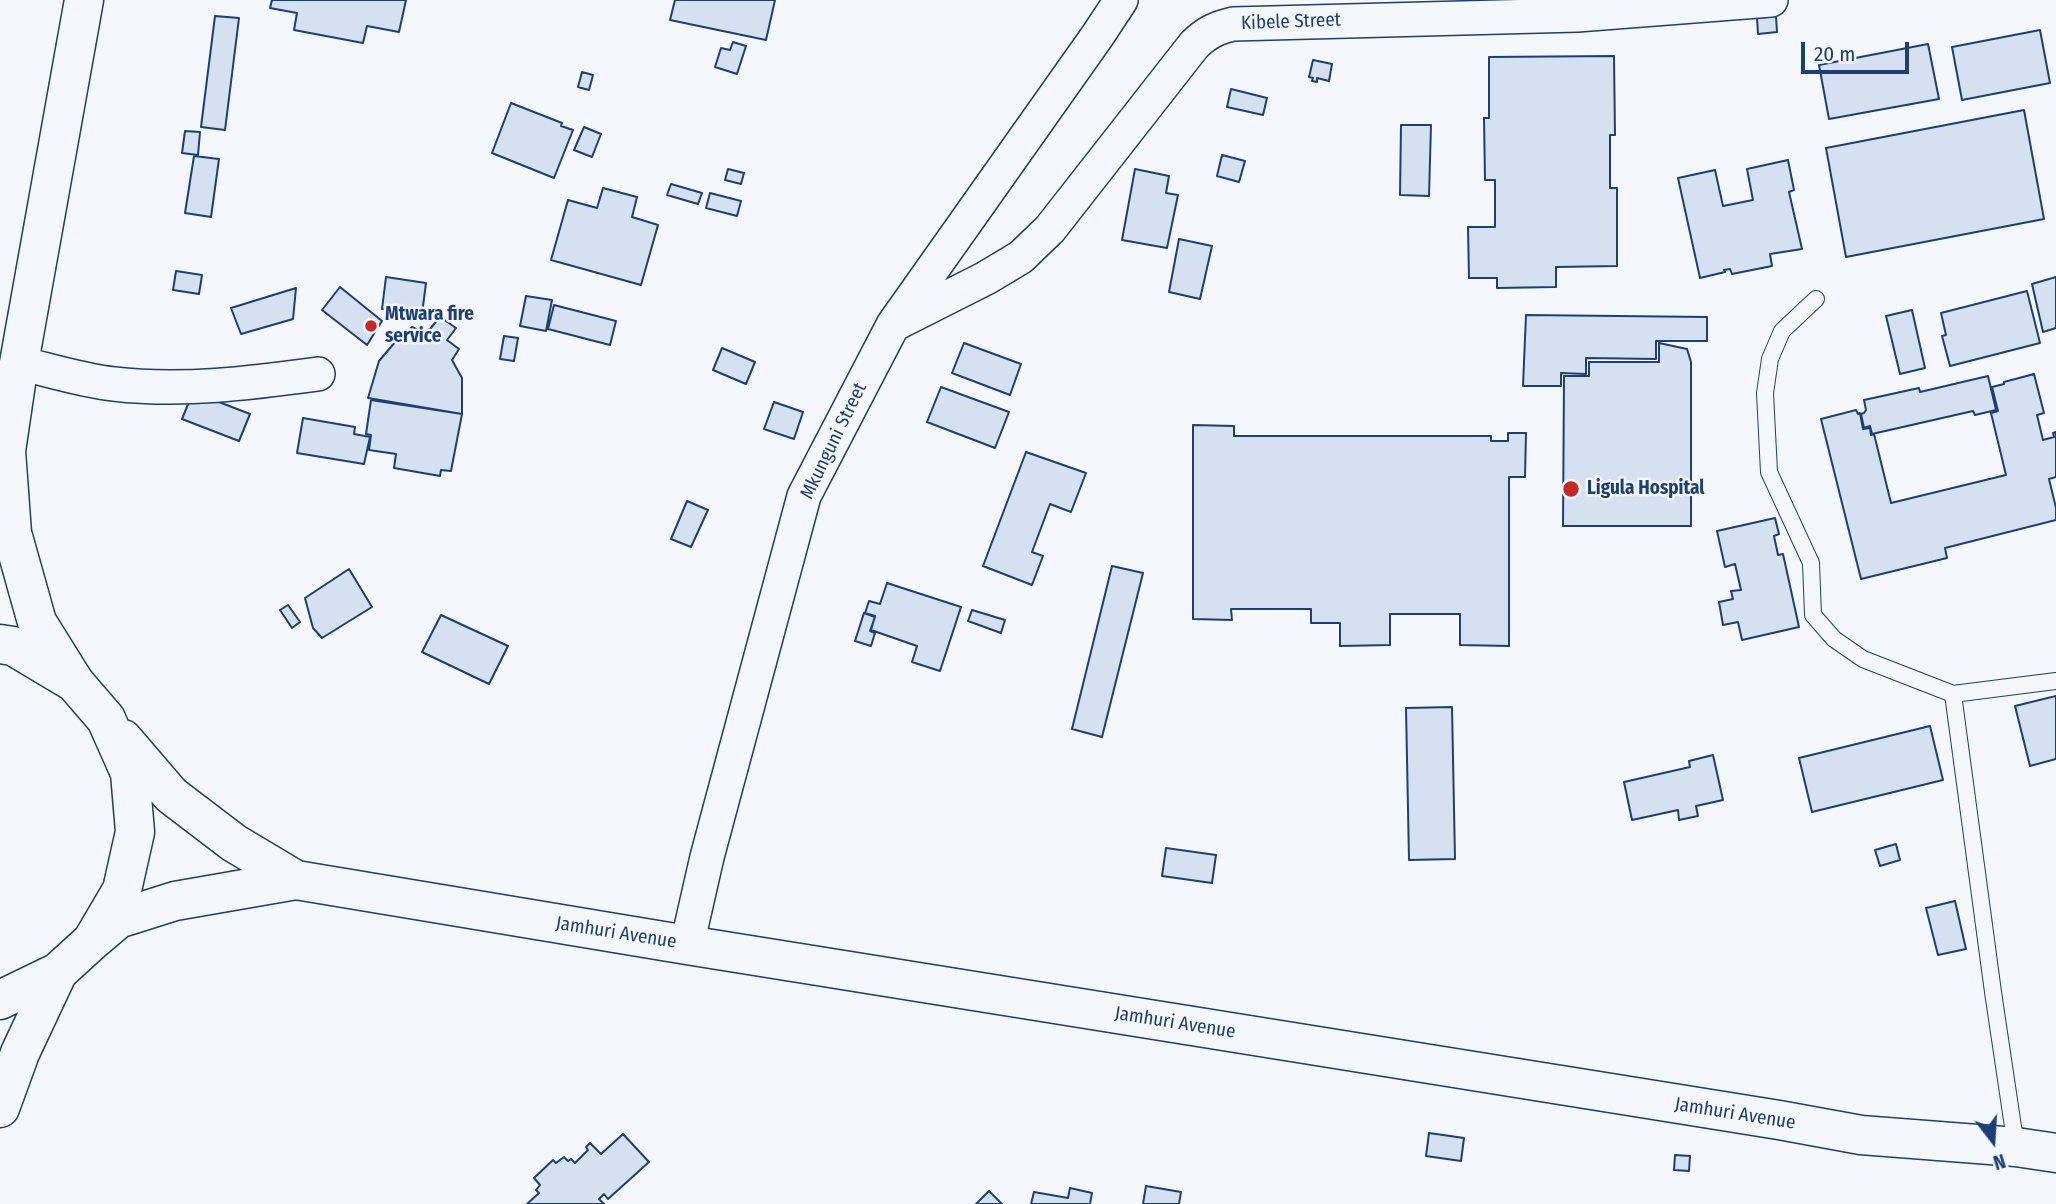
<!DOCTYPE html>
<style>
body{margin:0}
#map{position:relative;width:2056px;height:1204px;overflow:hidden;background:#f4f7fb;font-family:"Fira Sans Condensed",sans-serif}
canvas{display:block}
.north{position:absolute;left:1958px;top:1106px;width:70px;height:70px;-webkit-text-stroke:5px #f4f7fb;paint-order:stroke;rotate:163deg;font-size:19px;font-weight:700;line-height:28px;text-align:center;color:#1d3f73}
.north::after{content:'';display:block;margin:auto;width:24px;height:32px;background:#1d3f73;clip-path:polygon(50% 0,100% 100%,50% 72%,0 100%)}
.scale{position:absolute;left:1801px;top:42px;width:108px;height:32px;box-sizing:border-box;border:4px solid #1d3f73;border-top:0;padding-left:9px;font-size:21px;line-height:24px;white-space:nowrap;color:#1d3f73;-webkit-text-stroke:5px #f4f7fb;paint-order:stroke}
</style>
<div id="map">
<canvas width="2056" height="1204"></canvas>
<div class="north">N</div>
<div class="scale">20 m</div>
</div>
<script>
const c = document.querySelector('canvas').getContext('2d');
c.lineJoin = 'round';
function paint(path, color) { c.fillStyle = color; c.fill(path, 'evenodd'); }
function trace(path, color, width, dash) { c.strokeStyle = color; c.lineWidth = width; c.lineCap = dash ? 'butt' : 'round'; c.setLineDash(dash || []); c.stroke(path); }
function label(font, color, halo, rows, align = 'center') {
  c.font = font + ' "Fira Sans Condensed",sans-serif'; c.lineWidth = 5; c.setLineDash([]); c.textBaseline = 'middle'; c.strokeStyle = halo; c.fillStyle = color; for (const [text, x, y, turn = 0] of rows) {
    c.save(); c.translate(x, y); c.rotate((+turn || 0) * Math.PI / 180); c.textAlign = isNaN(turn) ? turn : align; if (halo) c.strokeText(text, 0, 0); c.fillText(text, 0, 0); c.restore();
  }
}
const building = new Path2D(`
 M272,0h134l-7,32 -32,-6 -4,17 -69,-13 3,-17 -27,-5z
 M675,0h100l-9,40 -96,-20z
 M215,16l24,2 -14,112 -24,-3z
 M1776,16l1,16 -19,2 -1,-16z
 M2040,30l10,53 -88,17 -10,-53z
 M733,42l13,4 -9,28 -22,-7 6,-19 9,2z
 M1928,44l11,55 -110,20 -10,-54z
 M1614,56l1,79h-5v53h7v78l-61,1v20l-59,1v-10h-28l-1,-51h27v-47h-10l-1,-62h5v-61z
 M1313,60l19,4 -3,17 -12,-3v4l-5,-1 1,-3 -4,-1z
 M582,72l11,3 -4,15 -11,-3z
 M1231,89l36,9 -4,17 -36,-8z
 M511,103l51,20 -1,3 12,4 -19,48 -62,-25z
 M2024,110l20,109 -198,38 -20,-109z
 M1401,125h30l-2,71 -29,-1z
 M584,127l17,7 -9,23 -18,-7z
 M185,131l15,1 -2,23 -16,-2z
 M1222,155l23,6 -6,21 -22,-6z
 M194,156l25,3 -8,58 -26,-4z
 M1788,160l6,30 -5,2 13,57 -32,5 2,12 -40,8 -2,-5 -6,1 1,2 -25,6 -22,-100 37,-8 8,36 30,-6 -6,-31z
 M728,169l16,4 -3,11 -16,-4z
 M1135,169l34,7 -3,17 12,2 -11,53 -45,-8z
 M671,184l31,9 -4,11 -31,-9z
 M603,188l34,9 -5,20 26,8 -17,60 -90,-25 17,-60 29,8z
 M710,193l31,8 -4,15 -31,-8z
 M1179,239l33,7 -12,53 -31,-7z
 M176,271l26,4 -3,19 -26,-4z
 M386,277l40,6 -4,31 -40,-5z
 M2056,277v51l-13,4 -11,-48z
 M340,287l42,34 -15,24 -45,-35z
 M296,288l-3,31 -52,15 -10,-26z
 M2027,291l13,52 -90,23 -8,-30 4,-1 -5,-22z
 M526,296l26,4 -6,31 -26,-5z
 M554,305l62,16 -6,24 -62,-16z
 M1912,310l13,58 -25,6 -14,-58z
 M1526,315l181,2v24h-51v18l-70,-1v16l-25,-1v13h-38z
 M440,317l16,11 -9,12 12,9 -7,11 10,18v36l-94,-16 11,-37 17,-20 16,-14 13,6 4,-4h1z
 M504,336l14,2 -4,23 -14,-2z
 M964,343l57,21 -11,31 -58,-22z
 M1659,343l28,6 4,13v164h-128l1,-150h25v-14h70z
 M722,348l33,14 -9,22 -33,-14z
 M2034,374l10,39 -7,2 6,25 11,-3 -1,-4 3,-1v45l-7,2 7,29v12l-111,28 2,10 -86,21 -40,-160 35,-9 2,4 2,-1 3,16 7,-1 1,7 3,-1 17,69 115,-28 -15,-62 7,-2 -6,-24 12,-3v-2z
 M1988,376l8,34 -21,5 -2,-4 -101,23 -2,-8 -6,2 -3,-14 3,-1 2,-3 -2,-10 55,-12 1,4z
 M941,387l68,25 -14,36 -68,-26z
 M193,392l57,22 -11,27 -57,-22z
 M371,400l91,14 -11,57 -10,-1 -1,6 -46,-8 2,-14 -27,-4 2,-15 -5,-1z
 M774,402l29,10 -9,27 -30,-10z
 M303,418l52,9 -1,7 16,3 -6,27 -67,-11z
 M1193,425l41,1v10h257v5h17v-8h18l-1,44h-16v169l-49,-1v-31h-70v31l-50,1v-23h-29v-14h-80l1,11 -39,-1z
 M1026,452l60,21 -15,39 -21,-8 -18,48 11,4 -11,29 -49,-19z
 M687,501l21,9 -17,37 -20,-8z
 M1775,518l4,16 -5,2 4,19 5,-1 16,73 -57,13 -4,-18 -15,3 -4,-23 14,-3 -2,-8 10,-1 -6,-26 -10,3 -8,-36z
 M1112,566l31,7 -41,164 -30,-8z
 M349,569l23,38 -50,31 -9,-10 -8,-30z
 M887,583l74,24 -21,64 -28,-9 5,-16 -46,-16 4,-14 -10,-3 4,-12 11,3z
 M288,605l12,17 -8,6 -12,-18z
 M972,610l33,10 -4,13 -33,-12z
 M864,613l11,4 -5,14 5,2 -4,13 -16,-5z
 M441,615l67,31 -19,38 -67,-32z
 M2056,696v63l-26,7 -15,-60z
 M1452,707l3,152 -46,1 -3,-152z
 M1930,726l13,54 -131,32 -13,-54z
 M1713,755l10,45 -27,6 2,10 -19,4 -1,-10 -46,10 -8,-38 66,-15 -1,-6z
 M1896,844l4,16 -20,6 -5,-16z
 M1166,848l50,7 -4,28 -50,-7z
 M1955,901l11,48 -28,6 -12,-47z
 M1429,1133l35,5 -3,23 -35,-5z
 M623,1134l26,28 -41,37 -4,-5 -5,5 5,5h-77l12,-11 -3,-3 4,-5 -6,-7 19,-18 3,3 8,-6 4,4 3,-2 4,4 13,-13 -2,-3 4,-4 11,11z
 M1675,1155l15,1 -1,15 -15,-1z
 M1146,1186l35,6 -2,12h-36z
 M1070,1188l22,5 -2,11h-59l3,-12 34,6z
 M989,1191l13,13h-26z`);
paint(building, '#d5e0f0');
trace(building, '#1d3f73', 2);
const service = new Path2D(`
 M1816,299l-34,32 -12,28 -5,34 4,79 42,91 2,52 21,24 29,20 90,35 103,-13
 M1953,694l40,298 23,155`);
const minor = new Path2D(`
 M897,323l89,-45 35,-21 29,-28 144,-184c12,-12 22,-17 39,-21l344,-9 194,-15
 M19,363c30,7 65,18 95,21 68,8 137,-1 204,-10
 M687,945l20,-88 97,-361 89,-171 205,-290 23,-35`);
const tertiary = new Path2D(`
 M0,644l13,2 62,37 31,36 24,54 5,59 -13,58 -30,51 -34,31 -58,28
 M123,739l48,56 63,48 62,37
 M92,941l26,-22 57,-18 121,-21 391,65 1092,175 82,15 155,12 40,6
 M0,1108l20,-55 38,-81`);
const trunk = new Path2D(`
 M75,683l-38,-61 -25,-89 -6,-82 13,-88 65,-363`);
trace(service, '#1d3f73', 18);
trace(minor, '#1d3f73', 36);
trace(tertiary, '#1d3f73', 41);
trace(trunk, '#1d3f73', 41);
trace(service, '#f4f7fb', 16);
trace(minor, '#f4f7fb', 33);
trace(tertiary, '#f4f7fb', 38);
trace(trunk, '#f4f7fb', 38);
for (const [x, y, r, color] of [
 [371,326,7,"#c62828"],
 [1571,489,9,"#c62828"]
]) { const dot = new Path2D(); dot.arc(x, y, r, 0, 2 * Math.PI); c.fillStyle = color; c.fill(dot); trace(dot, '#f4f7fb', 2.5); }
label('19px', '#1d3f73', '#f4f7fb', [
 ["Kibele Street",1291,22,-2],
 ["Mkunguni Street",834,441,-64],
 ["Jamhuri Avenue",616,933,9],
 ["Jamhuri Avenue",1175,1023,9],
 ["Jamhuri Avenue",1735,1114,9]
]);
label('bold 19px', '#1d3f73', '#f4f7fb', [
 ["Mtwara fire",385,315],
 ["service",385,337],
 ["Ligula Hospital",1587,489]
], 'left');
</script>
